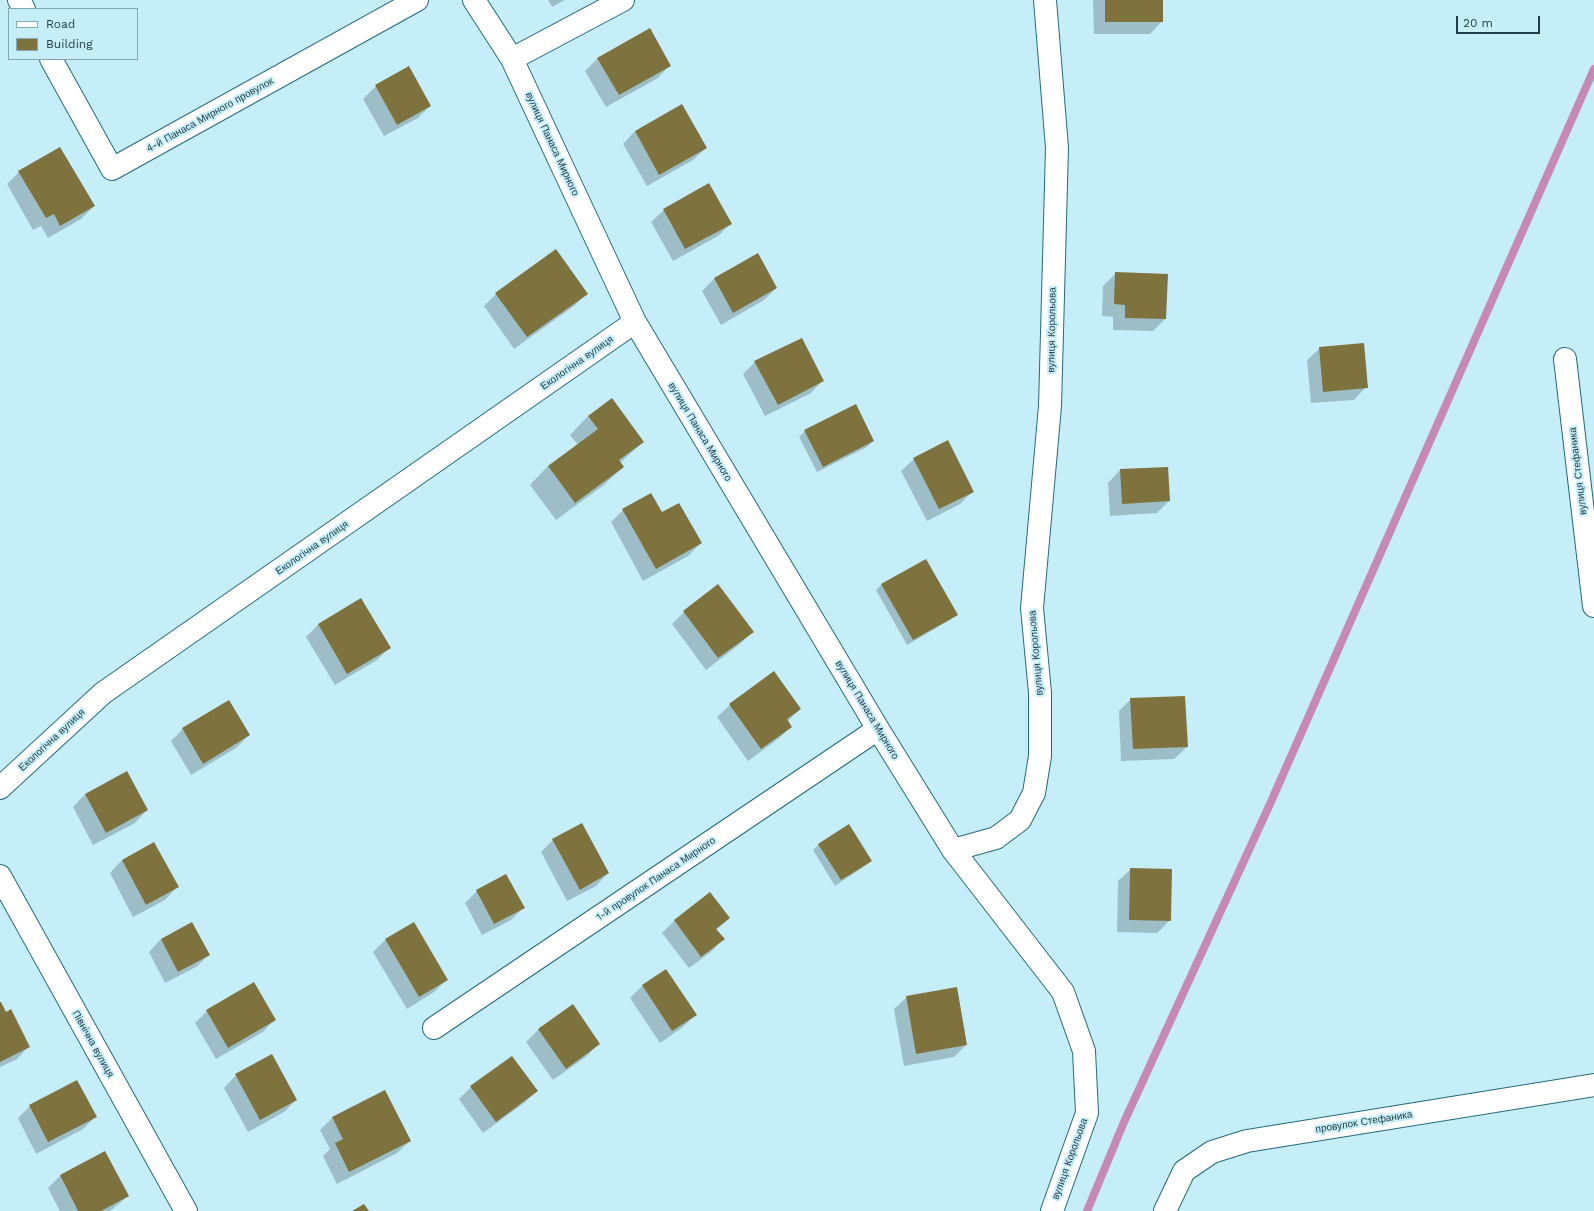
<!DOCTYPE html>
<meta charset="utf-8">
<style>
body{margin:0}
#map{position:relative;width:1594px;height:1211px;overflow:hidden;background:#c6eef9;font-family:"Work Sans",sans-serif}
canvas{display:block}
.legend{position:absolute;left:8px;top:8px;width:130px;height:52px;box-sizing:border-box;background:#c6eef9;border:1px solid #84a8b1;margin:0;padding:5px 7px;list-style:none;font-size:12px;color:#223e46}
.legend li{display:flex;align-items:center;gap:8px;height:20px}
.legend b{width:20px;border:1px solid #84a8b1}
.scale{position:absolute;left:1456px;top:16px;width:84px;height:18px;box-sizing:border-box;border:2px solid #223e46;border-top:0;padding-left:5px;font-size:12px;line-height:14px;white-space:nowrap;color:#223e46;-webkit-text-stroke:3px #c6eef9;paint-order:stroke}
</style>
<div id="map">
<canvas width="1594" height="1211"></canvas>
<ul class="legend">
<li><b style="height:5px;background:#fff"></b>Road</li>
<li><b style="height:11px;background:#7e733e"></b>Building</li>
</ul>
<div class="scale">20 m</div>
</div>
<script>
const c = document.querySelector('canvas').getContext('2d');
c.lineJoin = 'round';
function paint(path, color) { c.fillStyle = color; c.fill(path, 'evenodd'); }
function trace(path, color, width, dash) { c.strokeStyle = color; c.lineWidth = width; c.lineCap = dash ? 'butt' : 'round'; c.setLineDash(dash || []); c.stroke(path); }
function label(font, color, halo, rows, align = 'center') {
  c.font = font + ' "Work Sans",sans-serif'; c.lineWidth = 4; c.setLineDash([]); c.textBaseline = 'middle'; c.strokeStyle = halo; c.fillStyle = color; for (const [text, x, y, turn = 0] of rows) {
    c.save(); c.translate(x, y); c.rotate((+turn || 0) * Math.PI / 180); c.textAlign = isNaN(turn) ? turn : align; if (halo) c.strokeText(text, 0, 0); c.fillText(text, 0, 0); c.restore();
  }
}
paint(new Path2D(`
 M548,0h17l-13,7z
 M1093,0h69v21l-12,13h-56z
 M650,29l20,36 -12,13 -52,29 -21,-36 12,-12z
 M409,68l21,38 -12,12 -34,18 -21,-37 13,-13z
 M635,131l71,17 -13,12 -46,26 -24,-42z
 M19,172l75,34 -13,13 -33,19 -7,-12 -8,4 -26,-46z
 M709,185l22,38 -13,13 -45,25 -22,-39 13,-12z
 M758,254l18,34 -12,12 -43,25 -19,-34 12,-12z
 M1116,273l49,46 -12,12 -40,-1v-13l-11,-1 1,-30z
 M496,294h90l-12,12 -60,43 -30,-43z
 M1320,348l46,39 -12,13 -43,3 -4,-43z
 M755,362l68,18 -12,13 -46,23 -22,-42z
 M588,416l55,26 -23,21 3,4 -19,18 -48,35 -26,-35 18,-19 30,-21 -8,-10z
 M805,431l68,10 -6,6 -50,25 -18,-35z
 M914,459l58,33 -12,12 -33,17 -26,-50z
 M1120,470l49,31 -12,12 -47,3 -2,-33z
 M623,510l39,4 39,29 -13,13 -45,25 -32,-59z
 M882,584l74,30 -6,6 -43,25 -31,-55z
 M361,599l29,48 -13,13 -42,25 -29,-48 12,-12z
 M684,612l68,20 -12,12 -34,26 -34,-46z
 M774,673l26,36 -13,13 4,5 -13,12 -30,22 -31,-44 13,-12z
 M1131,699l56,48 -13,12 -53,2 -2,-50z
 M183,729l66,6 -13,13 -45,27 -20,-34z
 M85,794l62,16 -12,13 -42,22 -20,-38z
 M553,840l55,33 -12,13 -29,15 -26,-49z
 M154,844l23,43 -12,13 -32,17 -23,-44 12,-13z
 M819,844l52,17 -6,5 -30,20 -22,-36z
 M1131,869l39,51 -13,13 -40,-1 1,-51z
 M477,891l47,16 -13,13 -29,15 -17,-32z
 M710,894l19,24 -13,12 7,9 -12,13 -22,16 -27,-35 12,-12z
 M192,923l17,32 -13,12 -31,16 -16,-31 12,-13z
 M413,924l33,56 -12,12 -27,17 -34,-57 12,-12z
 M666,970l29,45 -12,12 -23,16 -30,-45 12,-12z
 M907,997l59,48 -12,12 -50,9 -10,-57z
 M0,1003l29,43 -12,13 -17,8z
 M572,1006l27,37 -12,13 -34,24 -27,-38 12,-12z
 M207,1011l68,8 -12,13 -47,27 -21,-36z
 M236,1075l60,25 -12,12 -36,20 -24,-44z
 M471,1087l65,4 -12,12 -41,30 -24,-34z
 M384,1091l26,50 -13,12 -60,31 -14,-28 7,-7 -10,-19 12,-12z
 M30,1106l65,11 -12,12 -47,25 -18,-36z
 M105,1153l23,43 -18,15h-50l-12,-23 12,-12z`), '#0003');
trace(new Path2D(`
 M1087,1211l37,-89 146,-318 324,-735`), '#c589b4', 8);
paint(new Path2D(`
 M1105,0h58v22h-58z
 M650,28l21,38 -52,29 -22,-37z
 M409,66l22,40 -34,19 -22,-40z
 M682,104l25,44 -48,27 -24,-44z
 M60,147l35,59 -35,20 -6,-12 -8,4 -28,-47z
 M709,183l23,41 -47,25 -22,-40z
 M556,249l32,45 -61,43 -32,-44z
 M758,253l19,35 -44,25 -19,-35z
 M1115,272l53,2 -2,45 -41,-1v-13l-11,-1z
 M802,338l22,43 -46,24 -24,-44z
 M1364,343l4,45 -45,4 -4,-45z
 M612,398l32,44 -25,18 5,7 -49,36 -27,-37 50,-37 -10,-13z
 M856,404l18,37 -51,26 -19,-37z
 M948,440l26,52 -35,17 -26,-51z
 M1168,467l2,34 -48,3 -2,-35z
 M651,493l11,19 17,-9 23,40 -46,26 -34,-60z
 M926,559l32,56 -45,25 -32,-56z
 M718,584l36,48 -36,26 -35,-47z
 M361,598l30,50 -44,26 -29,-50z
 M774,671l27,38 -14,10 5,8 -31,22 -32,-45z
 M1185,696l3,51 -55,2 -3,-51z
 M229,700l21,35 -47,29 -21,-36z
 M127,771l21,39 -42,23 -21,-39z
 M582,823l27,50 -29,17 -28,-51z
 M849,824l23,37 -31,19 -23,-36z
 M154,842l25,45 -33,18 -24,-45z
 M1130,868l42,1 -1,52 -42,-1z
 M506,874l19,34 -31,16 -18,-34z
 M710,892l20,26 -14,11 9,10 -24,18 -27,-37z
 M192,922l18,33 -32,17 -17,-33z
 M414,922l34,58 -29,17 -34,-58z
 M666,969l31,46 -25,16 -30,-46z
 M254,982l22,38 -48,28 -22,-38z
 M957,987l10,58 -51,9 -10,-58z
 M0,1002h1l5,10 5,-3 19,38 -30,15z
 M573,1004l27,40 -34,25 -28,-40z
 M272,1054l25,46 -37,20 -25,-46z
 M512,1056l26,35 -42,31 -26,-36z
 M77,1080l20,37 -49,25 -19,-37z
 M385,1090l26,51 -62,31 -14,-29 8,-4 -11,-22z
 M105,1151l24,45 -28,15h-23l-18,-36z
 M364,1204l5,7h-17z`), '#7e733e');
const minor = new Path2D(`
 M19,0l5,9
 M474,0l38,59 123,263 243,407 75,121 110,142 21,59 3,62 -35,98
 M51,59l61,110 305,-169
 M512,59l111,-59
 M1565,359l29,247
 M0,788l103,-95 532,-371
 M953,850l43,-12 24,-18 14,-27 6,-37v-63l-8,-85 18,-202 7,-258 -12,-148
 M0,876l186,335
 M434,1028l444,-299
 M1165,1211l19,-40 28,-19 35,-11 347,-56`);
trace(minor, '#246a7b', 24);
trace(minor, '#fff', 22);
label('10px', '#223e46', '#c6eef9', [
 ["4-й Панаса Мирного провулок",210,115,-29],
 ["вулиця Панаса Мирного",552,144,65],
 ["вулиця Корольова",1052,330,-89],
 ["Екологічна вулиця",577,363,-35],
 ["вулиця Панаса Мирного",700,432,59],
 ["вулиця Стефаника",1578,471,-97],
 ["Екологічна вулиця",312,548,-35],
 ["вулиця Корольова",1036,653,-95],
 ["вулиця Панаса Мирного",867,710,59],
 ["Екологічна вулиця",52,740,-43],
 ["1-й провулок Панаса Мирного",656,879,-34],
 ["Північна вулиця",93,1044,61],
 ["провулок Стефаника",1364,1122,-9],
 ["вулиця Корольова",1070,1159,-70]
]);
</script>
